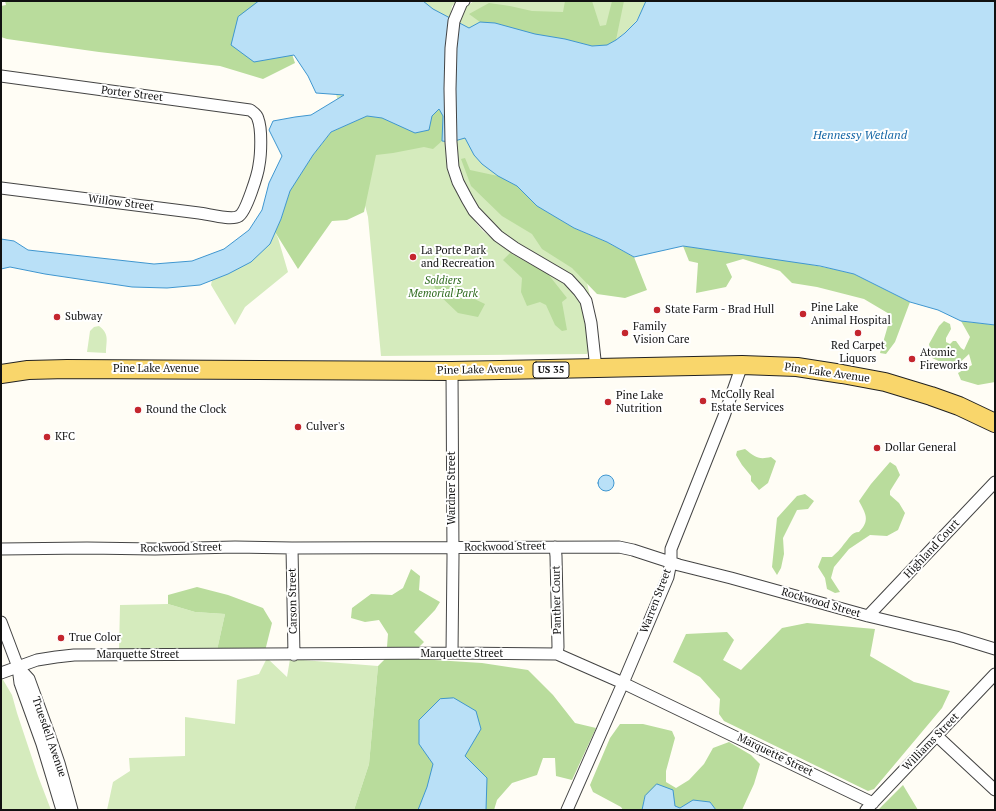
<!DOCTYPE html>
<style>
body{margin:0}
#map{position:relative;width:996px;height:811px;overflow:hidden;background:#fffdf5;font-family:"PT Serif",serif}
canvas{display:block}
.frame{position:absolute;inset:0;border:2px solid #111;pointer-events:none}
</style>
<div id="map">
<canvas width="996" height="811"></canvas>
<div class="frame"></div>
</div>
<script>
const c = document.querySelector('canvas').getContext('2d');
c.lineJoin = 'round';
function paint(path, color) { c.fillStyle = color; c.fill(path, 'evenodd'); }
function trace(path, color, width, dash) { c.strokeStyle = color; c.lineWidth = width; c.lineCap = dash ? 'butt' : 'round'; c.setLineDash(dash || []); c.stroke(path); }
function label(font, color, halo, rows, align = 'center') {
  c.font = font + ' "PT Serif",serif'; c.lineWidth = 4; c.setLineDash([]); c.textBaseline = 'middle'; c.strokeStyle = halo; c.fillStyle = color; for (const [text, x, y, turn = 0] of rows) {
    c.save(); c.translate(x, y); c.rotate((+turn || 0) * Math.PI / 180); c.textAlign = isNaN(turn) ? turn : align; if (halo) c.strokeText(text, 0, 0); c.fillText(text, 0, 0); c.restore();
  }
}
paint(new Path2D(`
 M336,1h121l-5,5 -8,45v56l22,99 10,17 7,8 17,14 12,5 57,37 11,15 5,14 4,32 -2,6 -206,2 -13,-139 -32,-123z
 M474,1h172c-4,17 -17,29 -30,39l-42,188 17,72 -83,-62 -25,-23 -15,-23 -11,-27 -2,-29 4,-117 6,-12z
 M275,232l3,6 10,34 -43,35 -10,18 -24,-40 1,-5 16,-6 42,-30z
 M99,326c11,8 7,15 7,27l-19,-1 3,-21 4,-4z
 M168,604l27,8 30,2 -8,36 -98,1 1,-46z
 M267,658l20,19 3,-18 88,7 -9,98 -15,46h-247l6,-28 17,-11 -1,-13 56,-2v-39l50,7 2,-44 22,-6z
 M1,678h1l10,17 5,18 21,63 13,34h-50z`), '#d5ebbd');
paint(new Path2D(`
 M5,1h287l-7,32 10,30 -32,16 -43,-13 -121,-14 -92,-13 -6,-2v-31l5,-1z
 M565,1h27l8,25 6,-1 6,-24h12l-8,39 -9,5 -15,1 -27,-7 -30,-5 -55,-12 -11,-8 20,-11 21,3 22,5 31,1z
 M439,109l4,7 -1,25 -9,8 -9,-2 -31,6 -17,2 -12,57 -17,8 -15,1 -34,48 -23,-37 6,-13 9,-29 23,-35 18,-23 36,-16 15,2 34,15z
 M465,158l5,12 28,6 19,10 20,20 37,22 33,14 27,15 13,33 -22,8 -28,-4 -25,-26 -30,-19 -10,-15 -30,-18 -31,-30 -10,-27z
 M683,246c57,8 115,14 171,28l56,28 -15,40 -9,12 -6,-1 11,-38 -27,-16 -47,-12 -25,-4 -12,-12 -37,-12 -17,5 6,13 -6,10 -30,6 2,-30 -9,-2z
 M510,253l38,21 19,24 -5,4 5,28 -5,1 -7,-6 -9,-20 -6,-3 -13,4 -6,-14 1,-14 -19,-18z
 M430,275l27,2 7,17 21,10 -7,13 -20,-4 -21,-20z
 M944,321l6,3 1,5 -5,9v4l4,2 3,-3h3l5,7 3,2 6,-13 -9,-16 34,4v57l-17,3 -17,-5 -3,-7 14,-8 -3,-11 -15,14 -22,-10 -3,-14 10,-18z
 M745,449c10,8 13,11 26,8l5,4 -8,22 -9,7 -8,-9v-5l-9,-11 -6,-10 1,-4z
 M890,462l6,4 4,9 -10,16v4l9,8 6,10 -7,17 -11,6 -17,-1 -21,14 -15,18 -3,11 9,14 -5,1 -8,-4 -2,-11 -7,-11 4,-10h10c4,-4 9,-8 12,-13 5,-5 7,-12 15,-12 12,-12 6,-19 0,-31l12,-17z
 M805,494l9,7 -6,8 -11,1 -14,28 1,16 -3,14 -4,7 -5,-8 5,-49 20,-22z
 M411,569l9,7 -1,14 21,12 -5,8 -21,22 10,10 -6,6 -31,-1 1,-13 -9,-14 -14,2 -14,-4 1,-10 19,-14 21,1 11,-7z
 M197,587l31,8 35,13 9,15 -7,28 -48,-1 8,-36 -30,-2 -27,-8v-9z
 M807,623l68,6 -5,27 44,26 36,9 -8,17 -68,81 -6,2 -144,-70 -5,-7 1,-15 -20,-22 -27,-15 13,-28 41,-2 7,8 -11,20 18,10 41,-42z
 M387,657l95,6 46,7 25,25 22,28 21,5 -24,52 -16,-4 -1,-18h-12l-6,17 -25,8 -15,17 -3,10h-140l15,-46 9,-98z
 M620,724h23l29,7 3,7 -9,33v11l10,6 13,-8 15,-16 9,-16 16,-6 22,13 9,9 -6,20 -12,26h-26l-6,-8 -30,6 -35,-12 -3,14h-19l-2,-3 -28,-15 -3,-7 20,-47z
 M903,785l15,25h-40z`), '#b9dc9c');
const water = new Path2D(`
 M259,1h164l10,8 36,19 11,-6 15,1 40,11 30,5 27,7 15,-1 9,-5 9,-7 12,-12 9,-20h349v324l-34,-4 -23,-11 -28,-8 -56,-28 -34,-8 -137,-20 -49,11 -27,-15 -33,-14 -37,-22 -20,-20 -19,-10 -16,-12 -8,-9 -9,-17 -14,4 -9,-1 1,-25 -4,-7 -7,7 -3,14 -14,3 -33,-15 -15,-2 -36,16 -18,23 -23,36 -9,28 -11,25 -19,18 -23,12 -28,11 -33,3 -35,-1 -87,-13 -35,-7 -9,2v-30l13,2 14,9 126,14 38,-3 32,-12 25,-19 13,-20 7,-27 13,-27 -13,-26 4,-9 22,-4 16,-2 33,-20 -28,-2 -8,-17 -14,-21 -40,7 -23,-17 7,-28z
 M598 483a8 8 0 1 1 16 0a8 8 0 1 1-16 0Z
 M454,698l22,13 5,18 -16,27 22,22 -1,32h-68l9,-23 6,-23 -14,-20v-24l21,-21z
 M657,784l16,6 2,16 5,2 13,-8 17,2 6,8h-74l3,-14z`);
paint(water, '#b9e0f7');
trace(water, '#3f96cf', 1);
const street = new Path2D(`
 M464,1l-2,1 -8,19 -3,27 -1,41 1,53 2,25 5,15 9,17 7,12 24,25 17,12 53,31 11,12 7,10 5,22 5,46
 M1,76l249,34c4,3 7,4 8,9 4,10 3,35 1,46 -1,9 -13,47 -20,51 -7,5 -31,-2 -40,-3l-198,-25
 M555,547l1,9 2,91 -1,7
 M292,548l2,107
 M1,549l86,-1 68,1 80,-2 57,1 327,-1 14,3 46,15 52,13 137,38 88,21 39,12
 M868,616l127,-134
 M1,622l17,45 2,16 22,61 20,66
 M452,653l1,-96 -1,-186
 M18,667l11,12 20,55 10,29 13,47
 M1,673l36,-13 19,-3 18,-2 378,-2 105,1 66,29 250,120
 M937,736l58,54
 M567,810l56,-127 45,-106 3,-15v-13l53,-133 18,-51
 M866,810l129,-136`);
const primary = new Path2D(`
 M1,374l27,-4 39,-1 385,2 290,-6 55,2 45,7 43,8 46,14 28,10 36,17`);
trace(street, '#444', 13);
trace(primary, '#222', 20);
trace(street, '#fff', 11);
trace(primary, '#f9d66b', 18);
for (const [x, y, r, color] of [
 [413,257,4,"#c4262e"],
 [657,310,4,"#c4262e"],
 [803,314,4,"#c4262e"],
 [57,317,4,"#c4262e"],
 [625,333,4,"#c4262e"],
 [858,333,4,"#c4262e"],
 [912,359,4,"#c4262e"],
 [703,401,4,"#c4262e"],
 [608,402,4,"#c4262e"],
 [138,410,4,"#c4262e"],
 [298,427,4,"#c4262e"],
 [47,437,4,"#c4262e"],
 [877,448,4,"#c4262e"],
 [61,638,4,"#c4262e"]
]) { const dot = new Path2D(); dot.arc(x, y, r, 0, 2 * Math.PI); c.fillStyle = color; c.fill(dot); trace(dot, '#fff', 1.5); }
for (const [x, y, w] of [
 [551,370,36]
]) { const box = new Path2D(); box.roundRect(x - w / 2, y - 8, w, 16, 3); c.fillStyle = '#fff'; c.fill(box); trace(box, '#111', 1); }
label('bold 10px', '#111', null, [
 ["US 35",551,370]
]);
label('11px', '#111', '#fff', [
 ["Porter Street",132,94,7],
 ["Willow Street",121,203,7],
 ["Pine Lake Avenue",156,369],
 ["Pine Lake Avenue",480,370,-1],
 ["Pine Lake Avenue",827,373,8],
 ["Wardner Street",452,488,-90],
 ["Rockwood Street",505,547,-1],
 ["Rockwood Street",181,548,-1],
 ["Highland Court",932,549,-47],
 ["Panther Court",557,600,-91],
 ["Carson Street",293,601,-91],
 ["Warren Street",656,601,-69],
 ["Rockwood Street",821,603,16],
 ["Marquette Street",462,654],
 ["Marquette Street",138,655],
 ["Truesdell Avenue",49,737,71],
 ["Williams Street",931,742,-46],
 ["Marquette Street",775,755,26]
]);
label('11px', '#111', '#fff', [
 ["La Porte Park",421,251],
 ["and Recreation",421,264],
 ["Pine Lake",811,308],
 ["Animal Hospital",811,321],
 ["State Farm - Brad Hull",665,310],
 ["Subway",65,317],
 ["Family",633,327],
 ["Vision Care",633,340],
 ["Red Carpet",858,346,"center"],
 ["Liquors",858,359,"center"],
 ["Atomic",920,353],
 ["Fireworks",920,366],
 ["McColly Real",711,395],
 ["Estate Services",711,408],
 ["Pine Lake",616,396],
 ["Nutrition",616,409],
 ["Round the Clock",146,410],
 ["Culver's",306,427],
 ["KFC",55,437],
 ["Dollar General",885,448],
 ["True Color",69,638]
], 'left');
label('italic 11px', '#2f6b1f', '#fff', [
 ["Soldiers",443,281],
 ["Memorial Park",443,294]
]);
label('italic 12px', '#1768a6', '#fff', [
 ["Hennessy Wetland",860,136]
]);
</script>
